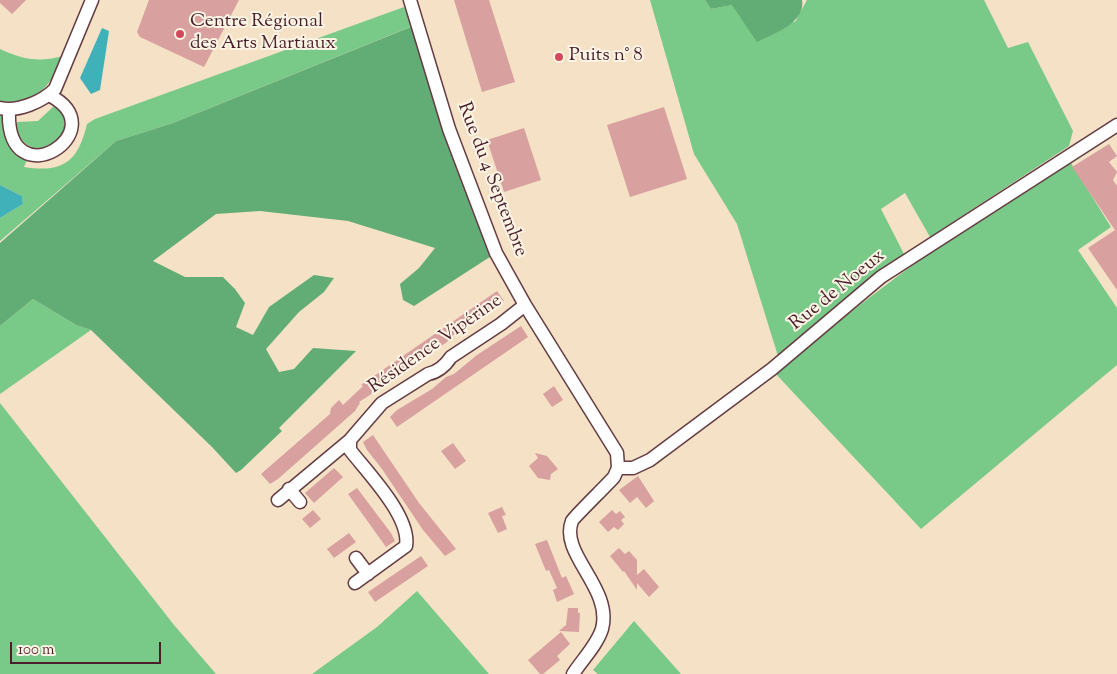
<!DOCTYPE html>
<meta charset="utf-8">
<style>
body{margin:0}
#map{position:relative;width:1117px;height:674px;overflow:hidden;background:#f5e1c6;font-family:"Sorts Mill Goudy",serif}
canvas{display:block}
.scale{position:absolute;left:10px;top:642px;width:151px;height:22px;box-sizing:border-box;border:2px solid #4a1f2b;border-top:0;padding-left:6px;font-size:15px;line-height:18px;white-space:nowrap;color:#4a1f2b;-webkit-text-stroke:4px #fcf5e5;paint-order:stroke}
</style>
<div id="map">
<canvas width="1117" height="674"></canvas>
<div class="scale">100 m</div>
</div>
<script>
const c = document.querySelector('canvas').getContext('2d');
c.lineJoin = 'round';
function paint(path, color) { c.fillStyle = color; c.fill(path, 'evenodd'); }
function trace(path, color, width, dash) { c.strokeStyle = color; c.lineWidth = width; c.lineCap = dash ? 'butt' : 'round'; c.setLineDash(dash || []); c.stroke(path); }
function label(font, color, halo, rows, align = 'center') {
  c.font = font + ' "Sorts Mill Goudy",serif'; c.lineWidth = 4; c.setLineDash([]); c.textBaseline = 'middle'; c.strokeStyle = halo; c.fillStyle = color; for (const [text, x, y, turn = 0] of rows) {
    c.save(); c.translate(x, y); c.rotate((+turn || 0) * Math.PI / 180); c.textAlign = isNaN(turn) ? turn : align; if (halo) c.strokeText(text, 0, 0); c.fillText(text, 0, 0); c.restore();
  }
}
paint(new Path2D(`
 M650,0h55l6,9 21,-4 63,17 12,-22h177l24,48 20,-6 45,89 -4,15 -139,91 -25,-44 -24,16 24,47 -127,100 -41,-132 -43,-70z
 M404,7l11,18 -242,98 -57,18 -116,100v-23l23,-14 -1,-8 -22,-11v-73c9,18 4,40 27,48l-3,7c39,6 54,-5 63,-43l8,-5z
 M0,49c24,11 40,14 66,6 -16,29 -28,51 -66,46z
 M54,106c32,24 -16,61 -34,31 -3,-5 -5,-10 -3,-15l21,-1z
 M1071,163l40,64 -33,23 39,58v57l-196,164 -147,-157c95,-74 190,-152 297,-209z
 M33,299l43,26 15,5 -91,64v-68z
 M0,403l174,222 42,49h-216z
 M417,591l72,83h-177l65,-47z
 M634,621l47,53h-83l-5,-4z`), '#79c989');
paint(new Path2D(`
 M705,0h97c4,23 -29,34 -45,42l-25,-37 -21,4z
 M418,24l78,229 -82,53 -11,-6 -3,-16 19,-16 16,-20 -87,-27 -88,-10 -44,3 -63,47 32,16h38l12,12 10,14 -9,24 17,8 16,-28 45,-32 20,3 -10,14 -25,20 -33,37 13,23 15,-3 19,-21 43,3 -77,77 3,3 -41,39 -5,3 -24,-26 -121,-117 -15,-5 -43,-26 -33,27v-83l116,-102 57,-18z`), '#62ad75');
paint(new Path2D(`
 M102,28l7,3 -9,59 -9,4 -11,-16z
 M0,185l22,11 1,8 -23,14z`), '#40b1b9');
paint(new Path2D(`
 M0,0h26l-14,14 -12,-11z
 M149,0h90l-35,67 -64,-30 -3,-5z
 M454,0h35l26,82 -33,10z
 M664,107l23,72 -57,18 -23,-72z
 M524,128l17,52 -37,12 -17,-52z
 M1109,144l8,12 -8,6 8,10 -4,8 4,6v104l-29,-42 27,-18 -43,-63z
 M497,291l7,10 -26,20 -26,15 -6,7 -26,15 -27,22 -34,22 1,1 -5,8 -77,68 -8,5 -9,-10 69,-60 1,-6 8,-8 4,5 20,-19 -2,-1z
 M521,326l7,11 -131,90 -7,-10 7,-7 35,-21 14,-12 8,-3 23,-19z
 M554,386l9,14 -11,7 -9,-13z
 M373,435l46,68 37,46 -11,7 -22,-26 -41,-61 -15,-19 -4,-8z
 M453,443l13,18 -11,8 -14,-18z
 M535,453l12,3 11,13 -7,5 -1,6 -12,-2 -9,-12 9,-8z
 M334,468l9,9 -29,26 -9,-10z
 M638,476l16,25 -8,7 -9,-11 -7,6 -11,-13z
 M357,488l34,45 4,8 -9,6 -38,-53z
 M502,507l4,8 -4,1 5,13 -9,4 -10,-20z
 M313,510l8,9 -11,9 -8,-9z
 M612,510l4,4 4,-3 5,6 -4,3 3,4 -6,6 -4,-3 -6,5 -9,-10z
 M349,533l7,9 -22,16 -7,-9z
 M547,540l15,38 4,-2 8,18 -17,8 -4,-12 4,-2 -8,-18 -3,1 -11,-27z
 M619,548l6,6 4,-3 8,9v15l7,-6 15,18 -10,10 -12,-14v7l-13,-19 -1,1 -13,-16z
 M421,556l7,10 -53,36 -7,-10z
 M568,608h10v5h2l-1,19 -20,-1 7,-6z
 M561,632l9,12 -13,12 3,4 -17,14h-3l-12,-14z`), '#d8a09e');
const street = new Path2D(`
 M410,0l39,129 47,124 29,52 92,148 1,15 -4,9c-7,8 -40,40 -42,44 -13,33 41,67 30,108 -5,16 -20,31 -29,45
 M0,108c18,4 42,-6 55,-19l37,-89
 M9,110c-4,92 110,21 40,-15
 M350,440v10c18,23 61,67 56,96l-51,37
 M618,468h15l17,-8 122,-91 109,-92 236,-152
 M289,489l11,13
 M278,500l72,-60 32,-37 46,-29c10,-2 17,-8 23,-17l50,-33 24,-19
 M356,558l12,16`);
trace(street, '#643c42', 15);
trace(street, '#fff', 12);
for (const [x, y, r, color] of [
 [180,34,5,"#d1495b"],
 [559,57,5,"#d1495b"]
]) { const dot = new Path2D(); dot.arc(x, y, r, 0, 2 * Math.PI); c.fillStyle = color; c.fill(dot); trace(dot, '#fcf5e5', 2); }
label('19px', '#4a1f2b', '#fcf5e5', [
 ["Centre Régional",190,23],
 ["des Arts Martiaux",190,45],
 ["Puits n° 8",569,57]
], 'left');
label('19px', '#4a1f2b', '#fcf5e5', [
 ["Rue du 4 Septembre",491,180,69],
 ["Rue de Noeux",838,291,-39],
 ["Résidence Vipérine",436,345,-35]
]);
</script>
